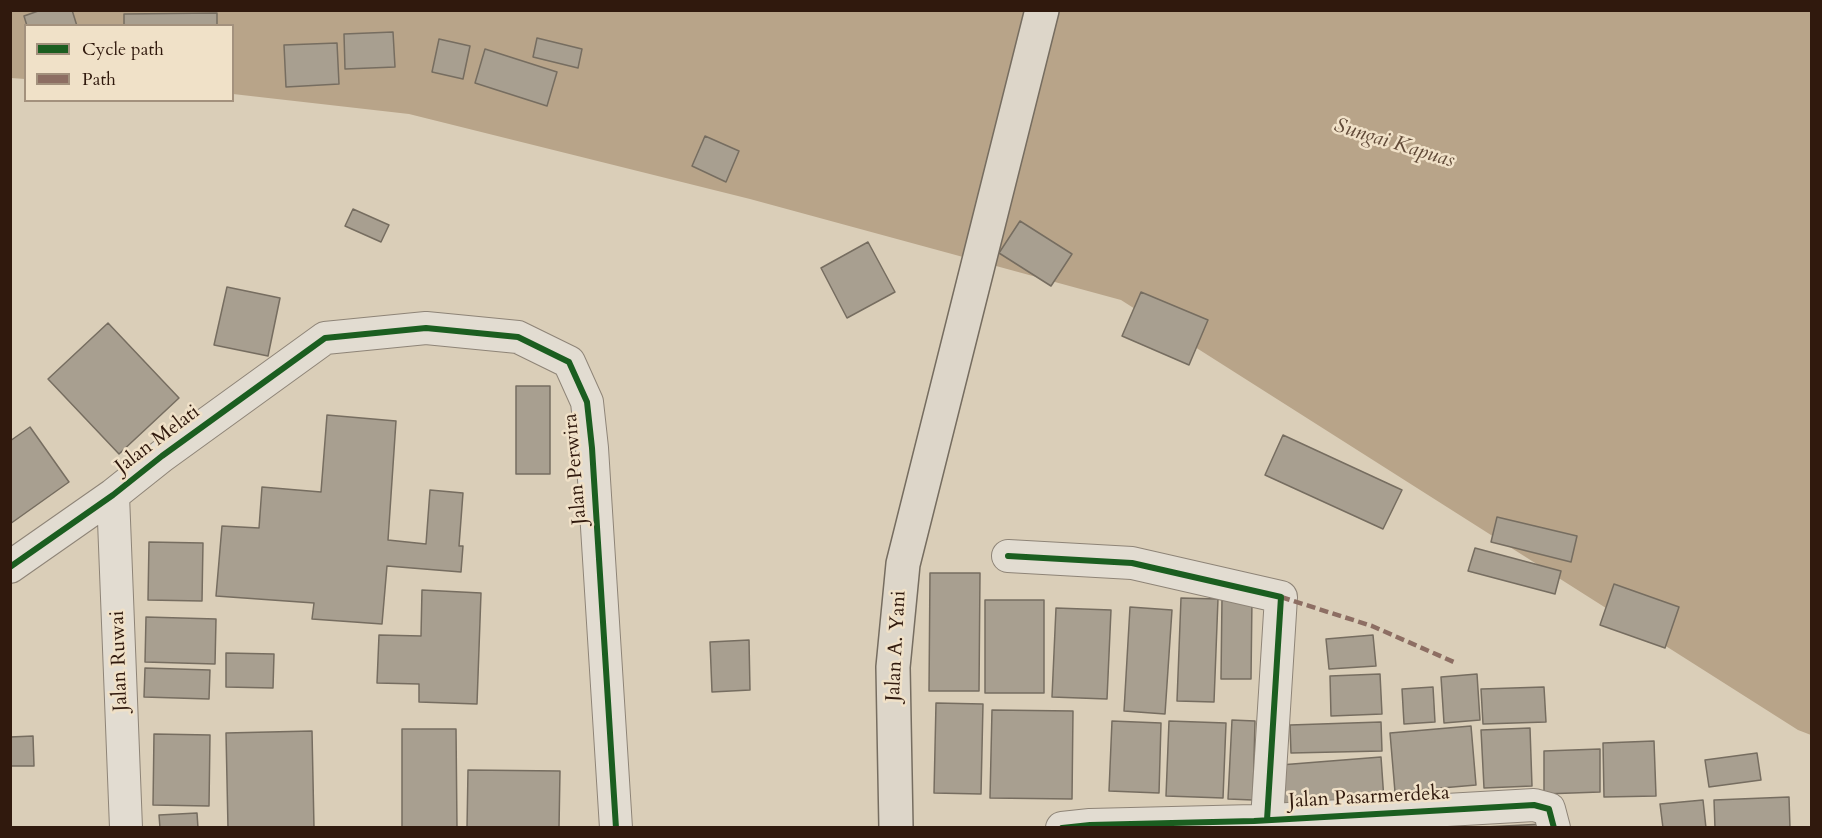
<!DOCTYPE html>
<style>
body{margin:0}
#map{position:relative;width:1822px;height:838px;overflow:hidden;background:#daceb8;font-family:Cardo,serif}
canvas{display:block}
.frame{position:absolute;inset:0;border:12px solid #30190d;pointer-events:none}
.legend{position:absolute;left:24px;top:24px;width:210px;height:78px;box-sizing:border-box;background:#f0e1c8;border:2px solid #a3917d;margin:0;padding:8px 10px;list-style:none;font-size:18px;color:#30190d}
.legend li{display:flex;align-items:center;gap:12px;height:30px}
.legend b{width:30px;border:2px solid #a3917d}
</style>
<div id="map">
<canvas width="1822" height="838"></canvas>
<div class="frame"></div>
<ul class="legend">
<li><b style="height:8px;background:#1b5e20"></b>Cycle path</li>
<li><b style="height:8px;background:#8d6e63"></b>Path</li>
</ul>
</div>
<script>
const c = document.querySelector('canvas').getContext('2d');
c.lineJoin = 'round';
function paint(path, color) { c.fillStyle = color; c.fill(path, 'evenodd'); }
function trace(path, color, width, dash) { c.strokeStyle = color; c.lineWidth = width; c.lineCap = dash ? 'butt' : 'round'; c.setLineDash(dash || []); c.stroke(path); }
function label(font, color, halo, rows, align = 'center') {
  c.font = font + ' Cardo,serif'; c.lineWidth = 5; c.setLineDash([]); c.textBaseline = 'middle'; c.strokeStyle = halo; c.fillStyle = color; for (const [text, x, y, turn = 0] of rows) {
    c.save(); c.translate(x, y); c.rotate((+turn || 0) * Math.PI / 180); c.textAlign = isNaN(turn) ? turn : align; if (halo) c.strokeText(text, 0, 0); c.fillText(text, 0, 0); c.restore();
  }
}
paint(new Path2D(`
 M10,11h1801v724l-13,-5 -677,-430 -371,-101 -341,-85 -176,-20 -1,-68h-206l-1,53 -14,-1z`), '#b8a489');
const building = new Path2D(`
 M41,10h31l5,16h-50l-3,-10z
 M217,13v13h-93v-12z
 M393,32l2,35 -50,2 -1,-35z
 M537,38l45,11 -4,19 -45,-11z
 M439,39l31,7 -7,33 -31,-7z
 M337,43l2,41 -53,3 -2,-42z
 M485,49l72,23 -10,34 -72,-23z
 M705,136l34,15 -13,31 -34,-16z
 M353,209l36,16 -8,17 -36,-16z
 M1020,221l52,33 -21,32 -52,-33z
 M868,242l27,50 -48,26 -26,-50z
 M227,287l53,11 -12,58 -54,-11z
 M1141,292l67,28 -19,45 -67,-29z
 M108,323l71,75 -60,56 -71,-75z
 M516,386h34v88h-34z
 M327,415l69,6 -8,119 38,4 4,-54 33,3 -4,53h4l-2,26 -74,-6 -5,58 -70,-5 2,-16 -98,-7 6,-70 37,2 3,-41 59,5z
 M30,427l39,55 -59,42v-83z
 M1283,435l119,55 -19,39 -118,-54z
 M1497,517l80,19 -6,26 -80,-20z
 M149,542l54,1 -1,58 -54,-1z
 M1475,548l86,23 -6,23 -87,-23z
 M930,573h50l-1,118h-50z
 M1614,584l65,23 -14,41 -65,-23z
 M422,590l59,3 -4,111 -58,-2v-18l-42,-1 2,-48 42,1z
 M1181,598l37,1 -4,103 -37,-1z
 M1222,598h30l-1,81h-30z
 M985,600h59v93h-59z
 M1130,607l42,3 -7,104 -41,-3z
 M1056,608l55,2 -4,89 -55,-2z
 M146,617l70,2 -1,45 -70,-2z
 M1373,635l3,31 -47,3 -3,-30z
 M749,640l1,50 -38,2 -2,-50z
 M226,653l48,1 -1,34 -47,-1z
 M145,668l65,2 -1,29 -65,-2z
 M1380,674l2,40 -51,2 -1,-40z
 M1477,674l3,46 -36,3 -3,-46z
 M1433,687l2,35 -31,2 -2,-35z
 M1544,687l2,35 -63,2 -2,-35z
 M936,703l47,1 -2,90 -47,-1z
 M992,710l81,1 -1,88 -82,-1z
 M1232,720l23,1 -2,79 -25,-1z
 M1112,721l49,2 -2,70 -50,-2z
 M1169,721l57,2 -3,75 -57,-2z
 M1381,722l1,29 -91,2 -1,-28z
 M1471,726l5,59 -81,7 -5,-59z
 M1530,728l2,58 -48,2 -3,-58z
 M402,729h54l1,99h-55z
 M312,731l2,97h-86l-2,-95z
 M154,734l56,1 -1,71 -56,-1z
 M33,736l1,30h-24v-29z
 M1654,741l2,55 -52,1 -1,-54z
 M1600,749v43l-56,2v-43z
 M1757,753l4,27 -52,7 -4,-27z
 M1381,757l3,43 -101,7 -3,-42z
 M468,770l92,1 -1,57h-92z
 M1789,797l1,31h-75l-1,-28z
 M1703,800l3,28h-43l-3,-24z
 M197,813l1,15h-38l-1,-13z
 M1543,824v4h-77z`);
paint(building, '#a89f90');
trace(building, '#766d60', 1.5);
const minor = new Path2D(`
 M113,495l13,333
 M1008,556l124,7 149,34 -14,223
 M10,567l103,-72 49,-39 163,-118 101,-10 92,9 51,25 18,40 5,46 24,380
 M1062,828l28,-3 164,-4 280,-16 15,4 5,19`);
const trunk = new Path2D(`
 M896,828l-3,-161 10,-103 139,-554`);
trace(minor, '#8e8477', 34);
trace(trunk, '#766d60', 36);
trace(minor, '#e2dcd1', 32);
trace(trunk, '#ddd6c9', 33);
trace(new Path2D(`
 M1281,597l91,29 84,37`), '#8d6e63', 4.5, [9, 4.5]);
trace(new Path2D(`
 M1008,556l124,7 149,34 -14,223
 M10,567l103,-72 49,-39 163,-118 101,-10 92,9 51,25 18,40 5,46 24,380
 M1062,828l28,-3 164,-4 280,-16 15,4 5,19`), '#1b5e20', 6);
label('20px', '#30190d', '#f0e1c8', [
 ["Jalan Melati",158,440,-37],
 ["Jalan Perwira",576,469,-95],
 ["Jalan A. Yani",897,646,-87],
 ["Jalan Ruwai",120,661,-92],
 ["Jalan Pasarmerdeka",1369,798,-3]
]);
label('italic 21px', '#604937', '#f0e1c8', [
 ["Sungai Kapuas",1394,144,17]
]);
</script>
